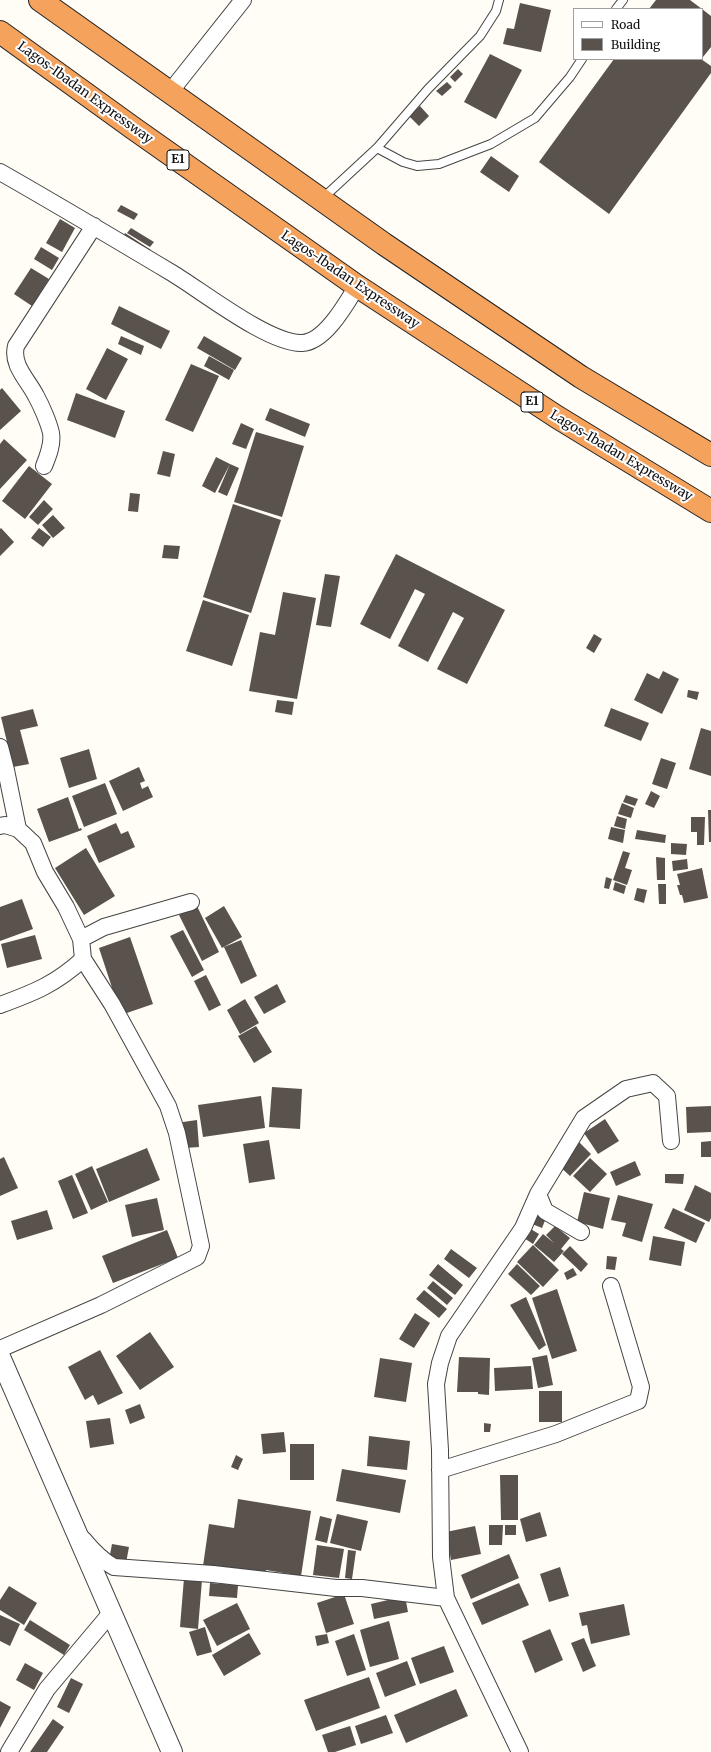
<!DOCTYPE html>
<style>
body{margin:0}
#map{position:relative;width:711px;height:1752px;overflow:hidden;background:#fffdf5;font-family:Merriweather,serif}
canvas{display:block}
.legend{position:absolute;left:573px;top:8px;width:130px;height:52px;box-sizing:border-box;background:#fff;border:1px solid #a0a0a0;margin:0;padding:5px 7px;list-style:none;font-size:12px;color:#111}
.legend li{display:flex;align-items:center;gap:8px;height:20px}
.legend b{width:20px;border:1px solid #a0a0a0}
</style>
<div id="map">
<canvas width="711" height="1752"></canvas>
<ul class="legend">
<li><b style="height:5px;background:#fff"></b>Road</li>
<li><b style="height:11px;background:#5a524d"></b>Building</li>
</ul>
</div>
<script>
const c = document.querySelector('canvas').getContext('2d');
c.lineJoin = 'round';
function paint(path, color) { c.fillStyle = color; c.fill(path, 'evenodd'); }
function trace(path, color, width, dash) { c.strokeStyle = color; c.lineWidth = width; c.lineCap = dash ? 'butt' : 'round'; c.setLineDash(dash || []); c.stroke(path); }
function label(font, color, halo, rows, align = 'center') {
  c.font = font + ' Merriweather,serif'; c.lineWidth = 4; c.setLineDash([]); c.textBaseline = 'middle'; c.strokeStyle = halo; c.fillStyle = color; for (const [text, x, y, turn = 0] of rows) {
    c.save(); c.translate(x, y); c.rotate((+turn || 0) * Math.PI / 180); c.textAlign = isNaN(turn) ? turn : align; if (halo) c.strokeText(text, 0, 0); c.fillText(text, 0, 0); c.restore();
  }
}
paint(new Path2D(`
 M656,0h34l12,9h-53z
 M520,3l31,7 -10,42 -38,-8 4,-16 7,1z
 M702,9l9,7v31l-8,10z
 M490,54l32,16 -26,49 -32,-17z
 M614,59h87l10,7v7l-102,141 -70,-52z
 M458,69l5,5 -8,8 -5,-5z
 M447,82l5,5 -10,9 -6,-5z
 M420,106l9,10 -10,10 -10,-10z
 M491,156l28,20 -10,16 -29,-20z
 M121,205l17,9 -4,6 -17,-9z
 M60,219l15,9 -13,24 -16,-9z
 M131,228l23,14 -4,5 -23,-14z
 M125,233l26,17 -4,6 -25,-17z
 M41,247l18,11 -7,12 -18,-11z
 M31,268l18,11 -17,27 -18,-12z
 M119,306l51,25 -9,18 -50,-25z
 M121,336l23,10 -3,9 -23,-11z
 M204,336l38,22 -7,12 -38,-22z
 M107,348l21,11 -22,41 -20,-11z
 M209,356l25,14 -5,10 -25,-14z
 M191,364l28,12 -26,56 -28,-12z
 M2,388l19,23 -21,19v-40z
 M76,393l49,18 -10,27 -48,-18z
 M270,408l40,16 -5,13 -40,-17z
 M241,423l13,6 -8,20 -14,-5z
 M256,432l48,14 -22,71 -48,-15z
 M4,439l23,21 -27,29v-45z
 M163,451l12,3 -5,23 -13,-3z
 M216,457l14,7 -15,29 -13,-7z
 M230,464l9,4 -12,28 -9,-4z
 M29,466l23,18 -27,35 -23,-18z
 M130,493l10,1 -2,18 -10,-1z
 M44,500l9,9 -15,16 -9,-8z
 M233,504l48,16 -30,93 -48,-16z
 M53,515l12,13 -12,10 -11,-13z
 M1,528l13,14 -14,14v-27z
 M39,528l12,9 -8,10 -12,-9z
 M164,545l16,1 -2,13 -16,-1z
 M396,554l109,56 -38,74 -30,-15 27,-51 -11,-6 -25,50 -30,-16 27,-52 -10,-5 -25,50 -30,-15z
 M325,574l15,2 -9,51 -15,-2z
 M283,592l33,6 -19,101 -48,-8 11,-59 15,3z
 M203,600l46,15 -17,51 -46,-15z
 M594,634l8,5 -8,14 -8,-5z
 M663,671l16,8 -17,35 -28,-14 13,-27 12,6z
 M688,690l11,2 -2,8 -10,-3z
 M277,700l17,2 -2,13 -17,-3z
 M611,708l38,15 -8,18 -37,-15z
 M33,709l5,17 -18,4 9,34 -16,3 -12,-50z
 M701,728l10,3v45l-22,-7z
 M89,749l8,30 -28,9 -9,-30z
 M661,758l15,5 -9,26 -15,-5z
 M139,767l6,14 -5,2 2,6 6,-3 5,11 -30,14 -14,-30z
 M105,783l12,31 -33,13 -12,-31z
 M651,791l9,5 -6,12 -9,-4z
 M626,795l12,4 -3,7 -12,-4z
 M68,797l11,32 2,-1 1,2 -33,12 -12,-33z
 M622,803l12,5 -3,10 -13,-4z
 M708,810h3v32h-2z
 M617,816l10,3 -2,10 -11,-3z
 M691,817h14l-1,28h-7v-13h-6z
 M116,823l5,11 7,-3 7,16 -36,16 -12,-27z
 M611,827l14,3 -2,13 -15,-4z
 M637,830l29,5 -1,8 -30,-4z
 M671,843l16,1 -1,11 -15,-1z
 M86,848l29,48 -31,19 -29,-47z
 M623,851l7,2 -5,15 7,2 -5,15 -14,-5z
 M656,857l9,1v22h-8z
 M687,859l1,10 -15,2 -1,-10z
 M702,868l6,30 -24,5 -2,-8h-2l-3,-10h3l-3,-11z
 M606,877l6,2 -3,10 -5,-1z
 M615,882l11,4 -2,8 -11,-4z
 M658,884h8v20h-7z
 M637,888l10,2 -3,13 -10,-3z
 M22,899l11,30 -33,12v-34z
 M197,906l22,46 -17,9 -23,-46z
 M224,906l18,31 -20,11 -17,-30z
 M183,930l21,40 -12,7 -22,-41z
 M35,935l7,24 -35,9 -6,-24z
 M130,937l23,67 -32,11 -22,-67z
 M241,940l16,36 -16,8 -17,-37z
 M206,975l15,30 -12,6 -15,-30z
 M277,984l9,18 -22,12 -10,-17z
 M245,999l14,24 -19,11 -13,-24z
 M256,1026l16,26 -18,11 -16,-27z
 M272,1087l30,2 -2,40 -31,-2z
 M261,1096l4,32 -62,9 -5,-32z
 M711,1106v26l-24,1 -1,-26z
 M605,1119l14,22 -21,13 -14,-21z
 M197,1120l2,27 -14,1 -2,-26z
 M269,1140l6,39 -26,4 -6,-39z
 M711,1141v16h-10v-15z
 M579,1142l12,12 -21,22 -13,-12z
 M147,1148l13,32 -51,22 -13,-33z
 M4,1157l14,31 -18,8v-37z
 M590,1158l17,16 -17,18 -17,-16z
 M635,1161l6,14 -25,11 -6,-14z
 M92,1166l16,36 -17,8 -16,-36z
 M665,1174h19l-1,10 -18,-1z
 M72,1175l16,38 -15,6 -15,-38z
 M695,1185l16,8v25l-2,4 -25,-12z
 M584,1192l26,6 -7,31 -26,-7z
 M618,1195l35,9 -11,38 -20,-6 4,-13 -15,-3z
 M157,1198l7,32 -32,7 -7,-32z
 M673,1208l32,15 -9,20 -32,-15z
 M47,1210l6,19 -36,11 -6,-19z
 M536,1214l10,4 -4,10 -10,-4z
 M555,1226l15,12 -9,11 3,2 -10,11 -20,-17 9,-11 11,9 -8,-8z
 M529,1228l10,6 -6,10 -9,-6z
 M167,1230l11,28 -65,25 -11,-27z
 M653,1236l32,6 -4,24 -32,-6z
 M533,1245l26,25 -16,17 -26,-25z
 M570,1246l18,18 -7,8 -19,-18z
 M451,1249l26,19 -8,10 -25,-19z
 M607,1256l10,1 -2,13 -9,-1z
 M438,1264l25,21 -8,10 -26,-20z
 M517,1264l23,22 -9,9 -23,-21z
 M573,1268l4,7 -10,5 -3,-7z
 M433,1281l20,17 -6,7 -20,-17z
 M557,1289l20,62 -25,8 -20,-61z
 M424,1290l23,19 -8,9 -23,-19z
 M526,1297l20,48 -7,5 -29,-45z
 M415,1313l15,10 -16,25 -15,-9z
 M150,1332l24,35 -34,23 -24,-34z
 M100,1350l23,43 -25,12 -5,-10 -8,5 -17,-33z
 M547,1355l6,30 -15,3 -6,-30z
 M459,1357l31,1 -1,37 -11,-1v-2h-21z
 M380,1358l32,5 -6,39 -32,-5z
 M531,1366l2,23 -38,2 -1,-23z
 M539,1391h23v31h-23z
 M140,1404l5,14 -15,6 -5,-14z
 M110,1418l4,26 -24,4 -4,-27z
 M484,1423l7,1 -1,8h-6z
 M284,1432l2,20 -23,2 -2,-20z
 M369,1436l41,5 -3,29 -40,-4z
 M290,1444h24v36h-24z
 M236,1455l7,4 -5,11 -7,-3z
 M342,1469l64,11 -6,33 -64,-12z
 M500,1475h18v45h-17z
 M238,1499l73,12 -10,65 -35,-6 -1,6 -62,-10 6,-42 25,4z
 M540,1512l7,24 -21,6 -6,-23z
 M337,1514l31,7 -7,30 -31,-8z
 M320,1516l12,3 -5,24 -12,-3z
 M489,1525h14l-1,20h-13z
 M505,1525h11v10h-11z
 M475,1526l6,28 -30,6 -5,-28z
 M112,1544l17,3 -3,16 -17,-3z
 M317,1545l27,4 -5,29 -26,-3z
 M348,1550l8,1 -4,28 -7,-1z
 M509,1554l10,24 -48,21 -10,-24z
 M560,1567l9,29 -20,6 -9,-28z
 M184,1578l18,2 -4,49 -18,-2z
 M210,1583l28,2 -1,13 -28,-2z
 M519,1583l10,22 -47,20 -10,-22z
 M9,1586l28,17 -13,22 -24,-15v-10z
 M344,1594l10,30 -28,9 -9,-30z
 M405,1596l3,16 -34,7 -3,-15z
 M237,1603l13,26 -33,17 -14,-26z
 M624,1604l6,31 -39,9 -4,-19 -5,1 -3,-13z
 M0,1615l20,9 -10,22 -10,-5z
 M30,1620l40,25 -6,10 -40,-25z
 M389,1621l10,38 -29,8 -10,-37z
 M205,1627l7,25 -15,4 -8,-24z
 M550,1629l13,31 -28,13 -13,-32z
 M249,1633l12,21 -37,22 -12,-21z
 M327,1634l2,9 -12,3 -2,-10z
 M354,1634l12,36 -19,6 -12,-35z
 M584,1638l12,28 -13,6 -12,-29z
 M444,1646l10,26 -34,12 -9,-26z
 M407,1661l9,24 -31,12 -9,-24z
 M25,1663l18,10 -9,17 -18,-10z
 M369,1677l11,31 -64,23 -12,-31z
 M71,1678l12,6 -14,29 -12,-6z
 M456,1689l12,27 -62,27 -12,-28z
 M0,1701l11,6 -11,21z
 M386,1715l7,18 -32,11 -6,-18z
 M53,1719l11,8 -17,25h-17z
 M350,1726l6,19 -21,7h-7l-6,-17z`), '#5a524d');
const service = new Path2D(`
 M616,9l7,-9
 M377,148l26,14 14,4 22,-2 52,-20 44,-26 35,-41 12,-18
 M323,198l54,-50 51,-59 52,-53 16,-25 3,-11`);
const minor = new Path2D(`
 M170,92l73,-92
 M0,172c58,33 115,67 172,101 30,18 97,71 130,70 23,-1 44,-39 55,-57
 M44,466c4,-10 9,-22 7,-33 -2,-10 -10,-28 -15,-37 -8,-16 -25,-31 -20,-50l78,-120
 M0,747l6,23 12,59
 M0,826l5,-1 13,4 15,14 12,29 21,35 15,32 2,20 29,45 56,102 9,27 24,113 -4,11 -96,48 -101,44
 M81,939l23,-12 87,-25
 M0,1005c33,-12 56,-21 83,-46
 M538,1194l46,-76 42,-29 27,-6 14,13 4,45
 M440,1470l116,-36 82,-33 3,-14 -30,-101
 M83,1539c9,11 18,21 31,28l99,7 123,14h26l84,10
 M9,1752l38,-63 64,-76
 M520,1752l-74,-154 -5,-41 -1,-107 -4,-66 4,-21 9,-27 74,-108 15,-34 7,17 36,21`);
const tertiary = new Path2D(`
 M0,1357l172,395`);
const motorway = new Path2D(`
 M40,0l344,244 197,133 130,78
 M0,32l133,96 224,158 200,131 154,94`);
trace(service, '#444', 10);
trace(minor, '#444', 18);
trace(tertiary, '#444', 22);
trace(motorway, '#222', 24);
trace(service, '#fff', 8);
trace(minor, '#fff', 16);
trace(tertiary, '#fff', 20);
trace(motorway, '#f5a25d', 22);
for (const [x, y, w] of [
 [178,160,22],
 [532,402,22]
]) { const box = new Path2D(); box.roundRect(x - w / 2, y - 10, w, 20, 3); c.fillStyle = '#fff'; c.fill(box); trace(box, '#111', 1); }
label('bold 12px', '#111', null, [
 ["E1",178,160],
 ["E1",532,402]
]);
label('13px', '#111', '#fff', [
 ["Lagos-Ibadan Expressway",85,93,36],
 ["Lagos-Ibadan Expressway",350,280,34],
 ["Lagos-Ibadan Expressway",621,456,31]
]);
</script>
